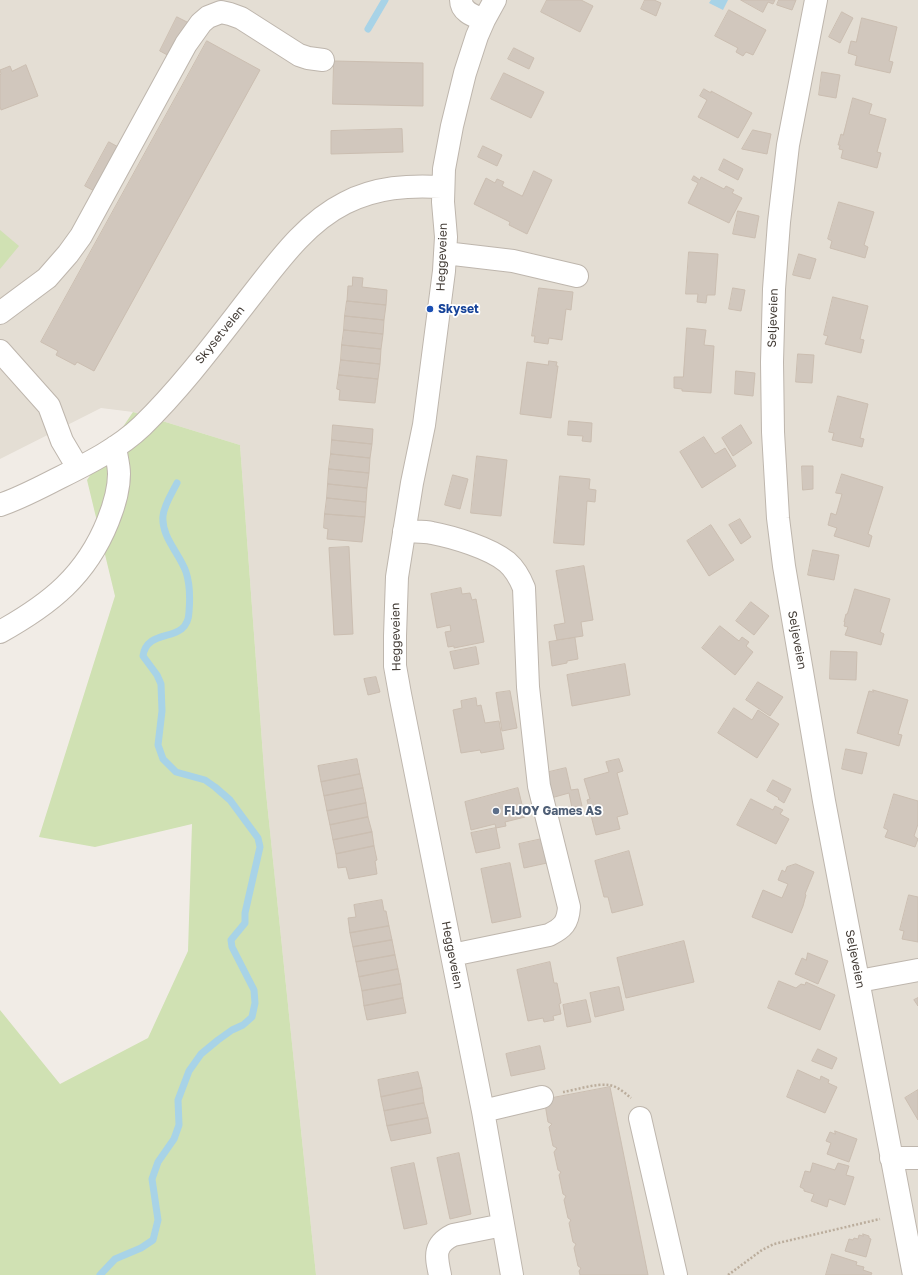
<!DOCTYPE html>
<style>
body{margin:0}
canvas{display:block;background:#f1ece6}
</style>
<canvas width="918" height="1275"></canvas>
<script>
const c = document.querySelector('canvas').getContext('2d');
c.lineJoin = 'round';
function paint(path, color) { c.fillStyle = color; c.fill(path, 'evenodd'); }
function trace(path, color, width, dash) { c.strokeStyle = color; c.lineWidth = width; c.lineCap = dash ? 'butt' : 'round'; c.setLineDash(dash || []); c.stroke(path); }
function label(font, color, halo, rows, align = 'center') {
  c.font = font + ' "Golos Text",sans-serif'; c.lineWidth = 3.5; c.setLineDash([]); c.textBaseline = 'middle'; c.strokeStyle = halo; c.fillStyle = color; for (const [text, x, y, turn = 0] of rows) {
    c.save(); c.translate(x, y); c.rotate((+turn || 0) * Math.PI / 180); c.textAlign = isNaN(turn) ? turn : align; if (halo) c.strokeText(text, 0, 0); c.fillText(text, 0, 0); c.restore();
  }
}
paint(new Path2D(`
 M0,0h918v1275h-602l-51,-492 -25,-338 -107,-33 -32,-4 -101,51z`), '#e4ded4');
paint(new Path2D(`
 M0,230l19,16 -19,23z
 M133,412l107,33 25,338 51,492h-316v-265l60,74 88,-46 40,-87 4,-127 -97,23 -56,-10 76,-241 -28,-116z`), '#d0e1b3');
paint(new Path2D(`
 M711,0h17l-5,10 -14,-7z`), '#a8d3e7');
trace(new Path2D(`
 M368,29l17,-29
 M100,1275l15,-16 26,-11 12,-8 5,-20 -6,-41 6,-17 16,-23 5,-14 -1,-25 11,-29 12,-17 17,-14 14,-10 11,-5 9,-8 3,-14 -1,-13 -22,-43 -1,-7 14,-17v-10l15,-66 -2,-9 -28,-38 -15,-13 -10,-7 -29,-8 -13,-13 -5,-14 4,-34 -1,-27 -4,-9 -14,-19c4,-30 45,-11 46,-44 1,-12 1,-28 -3,-40 -6,-18 -25,-35 -23,-56 1,-11 9,-23 14,-33`), '#a8d3e7', 7);
const building = new Path2D(`
 M547,0h34l12,6 -13,26 -39,-20z
 M645,0h9l7,3 -5,13 -15,-7z
 M741,0h34l-2,4 -5,-2 -5,10z
 M779,0h17l-4,10 -15,-5z
 M729,10l37,20 -13,25 -7,-3 -3,4 -7,-4 2,-4 -23,-12z
 M842,12l11,6 -13,25 -11,-6z
 M177,17l14,7 -18,34 -13,-7z
 M862,18l35,9 -8,34 4,1 -3,11 -35,-8 2,-9 -9,-3 3,-12 5,1z
 M207,41l53,29 -166,301 -17,-9 -2,3 -19,-10 2,-4 -17,-9z
 M514,48l20,10 -5,11 -21,-10z
 M334,61l89,2v43l-90,-2z
 M26,65l12,31 -37,14 -1,-4v-31l1,-1 -1,-4 10,-4 2,5z
 M822,72l18,3 -4,23 -17,-3z
 M504,73l40,19 -13,26 -40,-19z
 M704,89l7,4v-2l41,22 -14,25 -40,-21 9,-17 -7,-4z
 M853,98l19,6 -3,10 17,5 -9,33 4,1 -4,15 -36,-10 2,-8 -4,-1 1,-4h-2l3,-11 2,1z
 M402,129l1,23 -72,2v-23z
 M753,130l18,4 -4,20 -25,-5z
 M109,142l13,7 -24,44 -13,-7z
 M483,146l19,9 -5,11 -19,-9z
 M724,159l19,10 -5,11 -19,-10z
 M534,171l18,9 -25,54 -18,-9 1,-3 -36,-18 12,-26 9,5 2,-4 7,3 -2,4 20,10z
 M694,176l6,4 1,-3 23,12 2,-3 8,4 -2,3 10,5 -13,25 -41,-20 10,-20 -6,-3z
 M839,202l35,10 -10,33 4,2 -3,11 -35,-10 2,-7 -4,-2z
 M738,211l21,5 -4,22 -22,-4z
 M689,252l29,2 -3,41h-8l-1,8 -9,-1 1,-8h-12z
 M799,254l17,5 -6,20 -17,-4z
 M353,277l10,1 -1,9 25,3 -1,15 -39,-4 1,-15h4z
 M539,288l34,4 -2,18 -5,-1 -4,31 -13,-2 -1,6 -14,-2 1,-6h-3z
 M733,288l12,2 -4,21 -12,-2z
 M833,297l35,9 -8,33 4,1 -3,13 -36,-9 3,-8 -4,-1z
 M347,301l39,4 -2,15 -39,-4z
 M345,316l39,4 -1,14 -39,-4z
 M687,328l19,2 -2,15 10,1 -3,47 -29,-2v-2l-8,-1v-11h9z
 M344,330l39,4 -2,15 -39,-4z
 M342,345l39,4 -1,15 -39,-4z
 M798,354l16,1 -2,28 -16,-1z
 M341,360l39,4 -2,15 -39,-4z
 M549,361l8,1 -1,4h2l-7,52 -31,-4 7,-52 21,3z
 M736,371l19,2 -2,23 -18,-2z
 M339,375l39,4 -3,24 -36,-3 1,-10 -3,-1z
 M838,396l30,8 -8,34 4,1 -2,8 -30,-7 2,-7 -5,-1z
 M569,421l23,2 -1,19 -9,-1 1,-5 -15,-1z
 M333,425l40,4 -1,15 -40,-4z
 M741,425l11,18 -19,13 -11,-18z
 M704,437l11,17 10,-6 11,18 -34,22 -22,-36z
 M332,440l40,4 -2,14 -39,-4z
 M331,454l39,4 -1,15 -40,-4z
 M477,456l30,4 -6,56 -30,-3z
 M802,466h11v23l-10,1z
 M329,469l40,4 -2,15 -39,-4z
 M842,474l41,13 -15,47 4,2 -3,11 -35,-11 3,-8 -9,-3 3,-12 5,2 6,-21 -6,-1z
 M453,475l15,4 -8,30 -15,-4z
 M560,476l30,3 -1,10 7,1 -1,12 -8,-1 -3,44 -30,-2z
 M328,484l39,4 -1,14 -39,-4z
 M327,498l39,4 -1,15 -40,-3z
 M325,514l40,3 -3,25 -35,-3 1,-10 -4,-1z
 M740,519l11,18 -10,7 -12,-19z
 M711,525l23,35 -25,16 -22,-35z
 M349,547l4,87 -19,1 -5,-87z
 M813,550l26,5 -5,25 -26,-5z
 M584,566l9,54 -12,2 2,14 -26,4 -3,-15 11,-2 -9,-52z
 M461,588l1,6 8,-1 2,7 4,-1 8,43 -30,6v-2l-6,1 -3,-15 6,-1 -1,-6 -13,3 -6,-34z
 M855,589l35,10 -10,33 4,2 -3,11 -36,-10 3,-8 -4,-1 1,-4h-1l2,-8h1z
 M751,602l18,14 -15,19 -18,-14z
 M720,626l19,15 3,-4 7,5 -3,4 7,6 -18,23 -33,-27z
 M575,638l3,21 -11,2v2l-15,3 -3,-24z
 M476,647l3,17 -25,5 -4,-17z
 M831,651l26,1 -1,28 -26,-1z
 M625,664l5,31 -58,11 -5,-31z
 M376,677l4,15 -12,3 -4,-16z
 M758,682l25,15 -13,19 -24,-16z
 M873,690l35,10 -10,34 4,1 -3,11 -42,-13 12,-42 4,1z
 M510,691l7,37 -15,3 -6,-38z
 M476,698l1,8 4,-1 4,18 14,-2 5,28 -23,4 -1,-3 -19,3 -8,-43 9,-2 -1,-7z
 M734,708l18,12 6,-10 21,14 -22,34 -39,-25z
 M846,749l21,4 -5,21 -20,-5z
 M357,759l3,15 -39,8 -3,-16z
 M619,759l4,12 -6,2 11,41 -11,3 3,12 -24,6 -9,-35 3,-1 -6,-20 25,-7 -3,-10z
 M566,768l5,22 7,-1 4,17 -10,2 -3,-15 -18,5 -6,-25z
 M360,774l3,14 -39,8 -3,-14z
 M773,780l18,9 -7,14 -6,-4 1,-1 -12,-7z
 M363,788l3,15 -39,8 -3,-15z
 M518,788l7,29 -20,5 1,4 -10,2 -1,-4 -24,6 -6,-28z
 M894,794l24,7v23l-4,12 4,3 -3,8 -30,-10 3,-7 -4,-2z
 M751,799l22,11 2,-4 8,4 -3,4 9,5 -13,25 -39,-19z
 M366,803l2,14 -38,8 -3,-14z
 M368,817l4,15 -39,8 -3,-15z
 M496,828l4,20 -24,5 -5,-20z
 M372,832l2,14 -38,8 -3,-14z
 M542,839l5,24 -23,5 -5,-24z
 M374,846l3,14 -2,1 2,13 -28,5 -3,-12 -8,1 -2,-14z
 M629,851l14,54 -31,8 -4,-16h-4l-9,-36z
 M510,863l11,54 -29,6 -11,-54z
 M796,864l18,8 -9,22 1,1 -3,11 -11,27 -40,-16 11,-27 19,8 6,-14 -10,-4 4,-10 3,2 2,-5z
 M909,895l9,2v45l-16,-3 2,-8 -4,-1z
 M382,900l2,11h2l3,15 -39,7 -2,-15 8,-1 -2,-12z
 M389,926l3,14 -39,7 -3,-14z
 M392,940l3,15 -39,7 -3,-15z
 M684,941l10,41 -68,16 -9,-40z
 M808,953l20,8 -10,23 -23,-10 7,-16 4,2z
 M395,955l3,14 -39,8 -3,-15z
 M550,962l4,21h3l4,20 -2,1 2,10 -8,2 1,4 -10,2 -1,-4 -15,3 -11,-51z
 M398,969l3,15 -39,7 -3,-14z
 M779,981l17,7 5,-4 4,1 1,-3 29,13 -15,35 -52,-22z
 M401,984l2,14 -39,8 -2,-15z
 M619,987l5,23 -29,7 -5,-24z
 M403,998l3,15 -39,7 -3,-14z
 M918,998v8l-4,-6z
 M586,1000l5,22 -24,5 -4,-22z
 M540,1046l5,23 -34,7 -5,-22z
 M818,1049l19,9 -5,11 -20,-8z
 M798,1070l22,10 1,-4 8,4 -1,3 9,4 -12,26 -38,-16z
 M418,1072l4,16 -41,9 -3,-17z
 M610,1087l38,188h-68l-1,-4 2,-3 -3,-2 -4,-18 2,-4 -3,-2 -4,-19 2,-3 -3,-2 -4,-18 2,-4 -3,-2 -4,-19 2,-3 -3,-2 -4,-18 3,-4 -4,-2 -4,-19 3,-3 -4,-2 -3,-18 2,-5z
 M422,1088l2,15 -40,8 -3,-14z
 M918,1090v30l-13,-22z
 M424,1103l4,15 -41,8 -3,-15z
 M428,1118l3,15 -40,8 -4,-15z
 M835,1131l22,8 -8,23 -22,-8 4,-11 -5,-2 4,-9 5,2z
 M459,1153l12,61 -21,5 -13,-61z
 M414,1163l13,61 -23,5 -13,-61z
 M813,1163l22,7 3,-7 11,3 -3,9 8,2 -9,28 -16,-6 -2,8 -16,-6 3,-7 -10,-3v-2l-4,-2 5,-16 5,1z
 M863,1234l6,2v2l2,1 -5,18 -21,-6 4,-12 4,1 1,-2 4,1 1,-4 4,1z
 M832,1254l25,8 -1,3 8,2 -1,3 9,3 -1,2h-45z`);
paint(building, '#d1c7bd');
trace(building, '#cbbeb1', 1);
const minor = new Path2D(`
 M461,0c0,12 13,16 23,20
 M495,0l-11,20 -7,16 -12,37 -13,53 -8,43 -1,33 3,35 -2,34 -20,154 -12,58 -15,94 -2,59v30l5,28 83,417 29,164
 M816,0l-28,145 -9,77 -5,67 -2,73 1,70 5,86 6,48 40,235 90,474
 M445,253l68,8 64,15
 M0,313l47,-35 21,-24 13,-18 105,-192 15,-21 7,-6 13,-5 9,2 11,4 58,37 9,3 15,2
 M0,351l49,55 13,35 16,27
 M0,505c21,-7 41,-18 61,-28 28,-14 58,-29 81,-51 42,-41 77,-89 113,-135 25,-32 52,-69 90,-88 31,-16 64,-18 97,-16
 M404,531c9,1 19,0 28,2 21,4 58,15 75,29 8,7 13,16 17,26l4,99 11,99 30,121c-1,16 -6,21 -20,28l-97,20
 M0,632c50,-28 86,-56 108,-111 6,-15 11,-31 11,-47 0,-9 -3,-19 -4,-27
 M859,981l59,-11
 M483,1111l59,-14
 M640,1118l36,157
 M891,1158h27
 M440,1275c-4,-19 -7,-30 13,-40l50,-10`);
trace(minor, '#beb6ad', 24);
trace(new Path2D(`
 M563,1092c13,-2 33,-9 46,-7 8,1 16,8 22,13
 M728,1275l34,-25 12,-6 106,-25`), '#bbad9c', 2.5, [2, 2]);
trace(minor, '#fff', 22);
for (const [x, y, r, color] of [
 [430,309,4,"#1a4fb4"],
 [496,811,4,"#5c6f8a"]
]) { const dot = new Path2D(); dot.arc(x, y, r, 0, 2 * Math.PI); c.fillStyle = color; c.fill(dot); trace(dot, '#fff', 1.5); }
label('12px', '#433c36', '#fff', [
 ["Heggeveien",442,257,-88],
 ["Seljeveien",773,318,-88],
 ["Skysetveien",220,335,-51],
 ["Heggeveien",396,637,-91],
 ["Seljeveien",797,640,80],
 ["Heggeveien",452,955,79],
 ["Seljeveien",855,959,79]
]);
label('bold 12px', '#164399', '#fff', [
 ["Skyset",438,309]
], 'left');
label('bold 12px', '#4e5e75', '#fff', [
 ["FIJOY Games AS",504,811]
], 'left');
</script>
